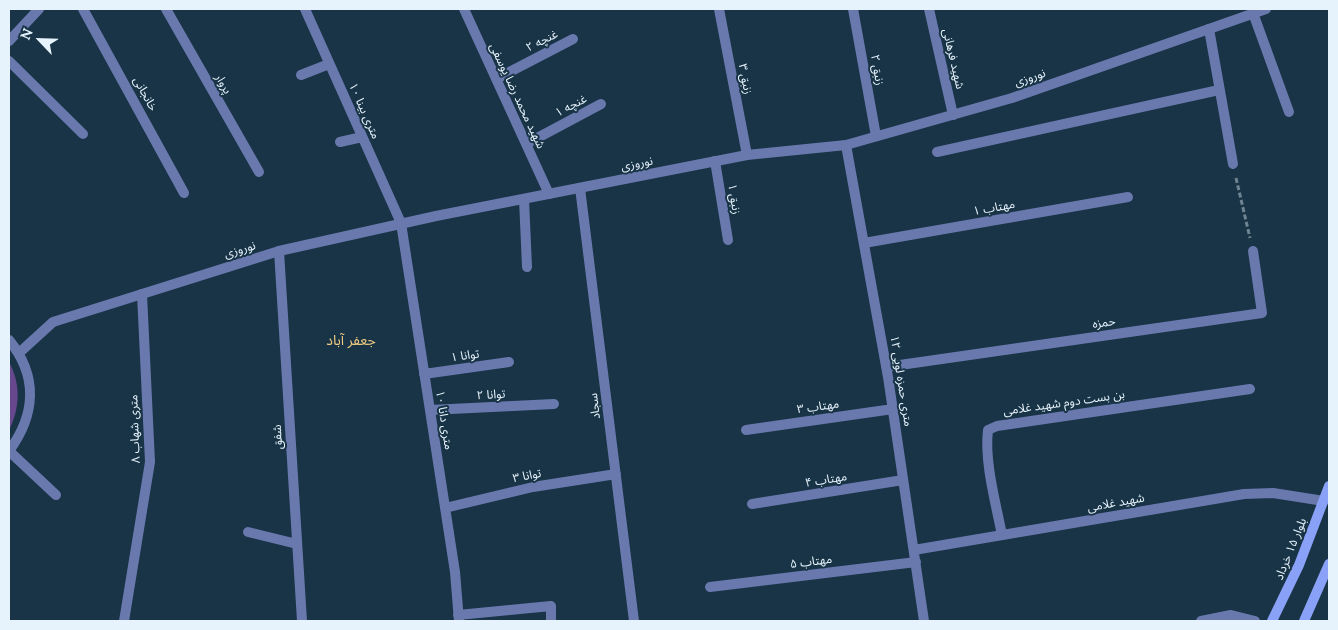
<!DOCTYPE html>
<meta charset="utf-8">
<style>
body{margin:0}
#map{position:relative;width:1338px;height:630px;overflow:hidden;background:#183446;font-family:Lora,serif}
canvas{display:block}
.frame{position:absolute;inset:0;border:10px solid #e6f3fc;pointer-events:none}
.north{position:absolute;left:15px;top:15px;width:50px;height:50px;-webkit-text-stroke:4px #183446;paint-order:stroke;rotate:294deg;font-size:14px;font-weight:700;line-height:20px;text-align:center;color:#e6f3fc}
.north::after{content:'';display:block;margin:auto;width:18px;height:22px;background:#e6f3fc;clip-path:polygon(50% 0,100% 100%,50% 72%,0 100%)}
</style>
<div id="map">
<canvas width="1338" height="630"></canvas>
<div class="frame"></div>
<div class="north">N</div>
</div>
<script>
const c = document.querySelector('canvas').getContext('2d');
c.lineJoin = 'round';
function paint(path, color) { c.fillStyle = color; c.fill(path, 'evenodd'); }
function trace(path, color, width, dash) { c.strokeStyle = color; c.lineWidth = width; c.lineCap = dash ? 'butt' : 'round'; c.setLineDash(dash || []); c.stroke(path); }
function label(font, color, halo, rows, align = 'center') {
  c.font = font + ' Lora,"Noto Sans Arabic",serif'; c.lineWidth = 4; c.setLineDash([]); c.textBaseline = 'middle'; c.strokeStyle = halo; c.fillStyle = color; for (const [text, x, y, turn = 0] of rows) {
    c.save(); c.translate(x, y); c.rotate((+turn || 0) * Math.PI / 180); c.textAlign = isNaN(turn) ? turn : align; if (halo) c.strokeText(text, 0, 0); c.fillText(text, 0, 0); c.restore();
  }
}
paint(new Path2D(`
 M9,362c12,22 11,46 0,68z`), '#67488e');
trace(new Path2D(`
 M1236,178l14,60`), '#6f8493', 3, [5, 2.5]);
trace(new Path2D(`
 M83,9l101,184
 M166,9l93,163
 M305,9l96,214 54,349 4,49
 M464,9l85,185
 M719,9l28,146
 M853,9l23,127
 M929,9l24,106
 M1253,13l36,99
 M1209,29l24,135
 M9,41l30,-32
 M9,61l74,73
 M301,75l28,-11
 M496,79l77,-40
 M340,142l22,-5
 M526,144l75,-40
 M846,145l42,232 36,244
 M937,152l282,-62
 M715,161l13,79
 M580,188l54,433
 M524,199l3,68
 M864,243l264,-46
 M279,251l23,370
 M886,367l376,-54 -9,-62
 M424,374l85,-12
 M430,410l124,-6
 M746,430l147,-21
 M9,451l47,44
 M752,504l151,-24
 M445,508l88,-21 83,-13
 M248,532l49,12
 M1002,535c-6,-31 -18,-74 -14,-105l9,-4 253,-37
 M914,550l330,-56 29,-1 51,8
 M710,587l206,-25
 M458,615l93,-9v15
 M124,621l26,-159 -8,-168
 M1201,621l30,-6 24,6`), '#6979ae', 10);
trace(new Path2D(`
 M9,340c29,36 27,74 0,111
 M19,353l34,-31 226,-71 157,-35 311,-61 99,-10 166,-47 254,-89`), '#6979ae', 10);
trace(new Path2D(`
 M1272,621l27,-56 30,-79
 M1304,621l25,-57`), '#89a1f7', 10);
label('12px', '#e6f3fc', '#183446', [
 ["غنچه ۲",542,41,-27],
 ["شهید فرهانی",953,59,77],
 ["زنبق ۲",877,70,80],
 ["نوروزی",1030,78,-19],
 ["زنبق ۳",745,79,79],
 ["پروار",223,84,60],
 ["خانجانی",145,94,61],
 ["شهید محمد رضا یوسفی",517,96,65],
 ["غنچه ۱",571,106,-28],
 ["۱۰ متری بینا",364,111,66],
 ["نوروزی",637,164,-11],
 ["زنبق ۱",734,199,81],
 ["مهتاب ۱",994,208,-10],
 ["نوروزی",240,250,-17],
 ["حمزه",1104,323,-8],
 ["توانا ۱",465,356,-8],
 ["۱۲ متری حمزه لویی",901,381,81],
 ["توانا ۲",491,395,-3],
 ["بن بست دوم شهید غلامی",1064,403,-8],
 ["سجاد",595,406,-97],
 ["مهتاب ۳",818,407,-8],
 ["۱۰ متری دانا",444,420,81],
 ["۸ متری شهاب",135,429,-92],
 ["شفق",278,437,-93],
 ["توانا ۳",527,476,-11],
 ["مهتاب ۴",826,480,-9],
 ["شهید غلامی",1116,503,-10],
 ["بلوار ۱۵ خرداد",1291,549,-68],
 ["مهتاب ۵",811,562,-7]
]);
label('14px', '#efca82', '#183446', [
 ["جعفر آباد",351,341]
]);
</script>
